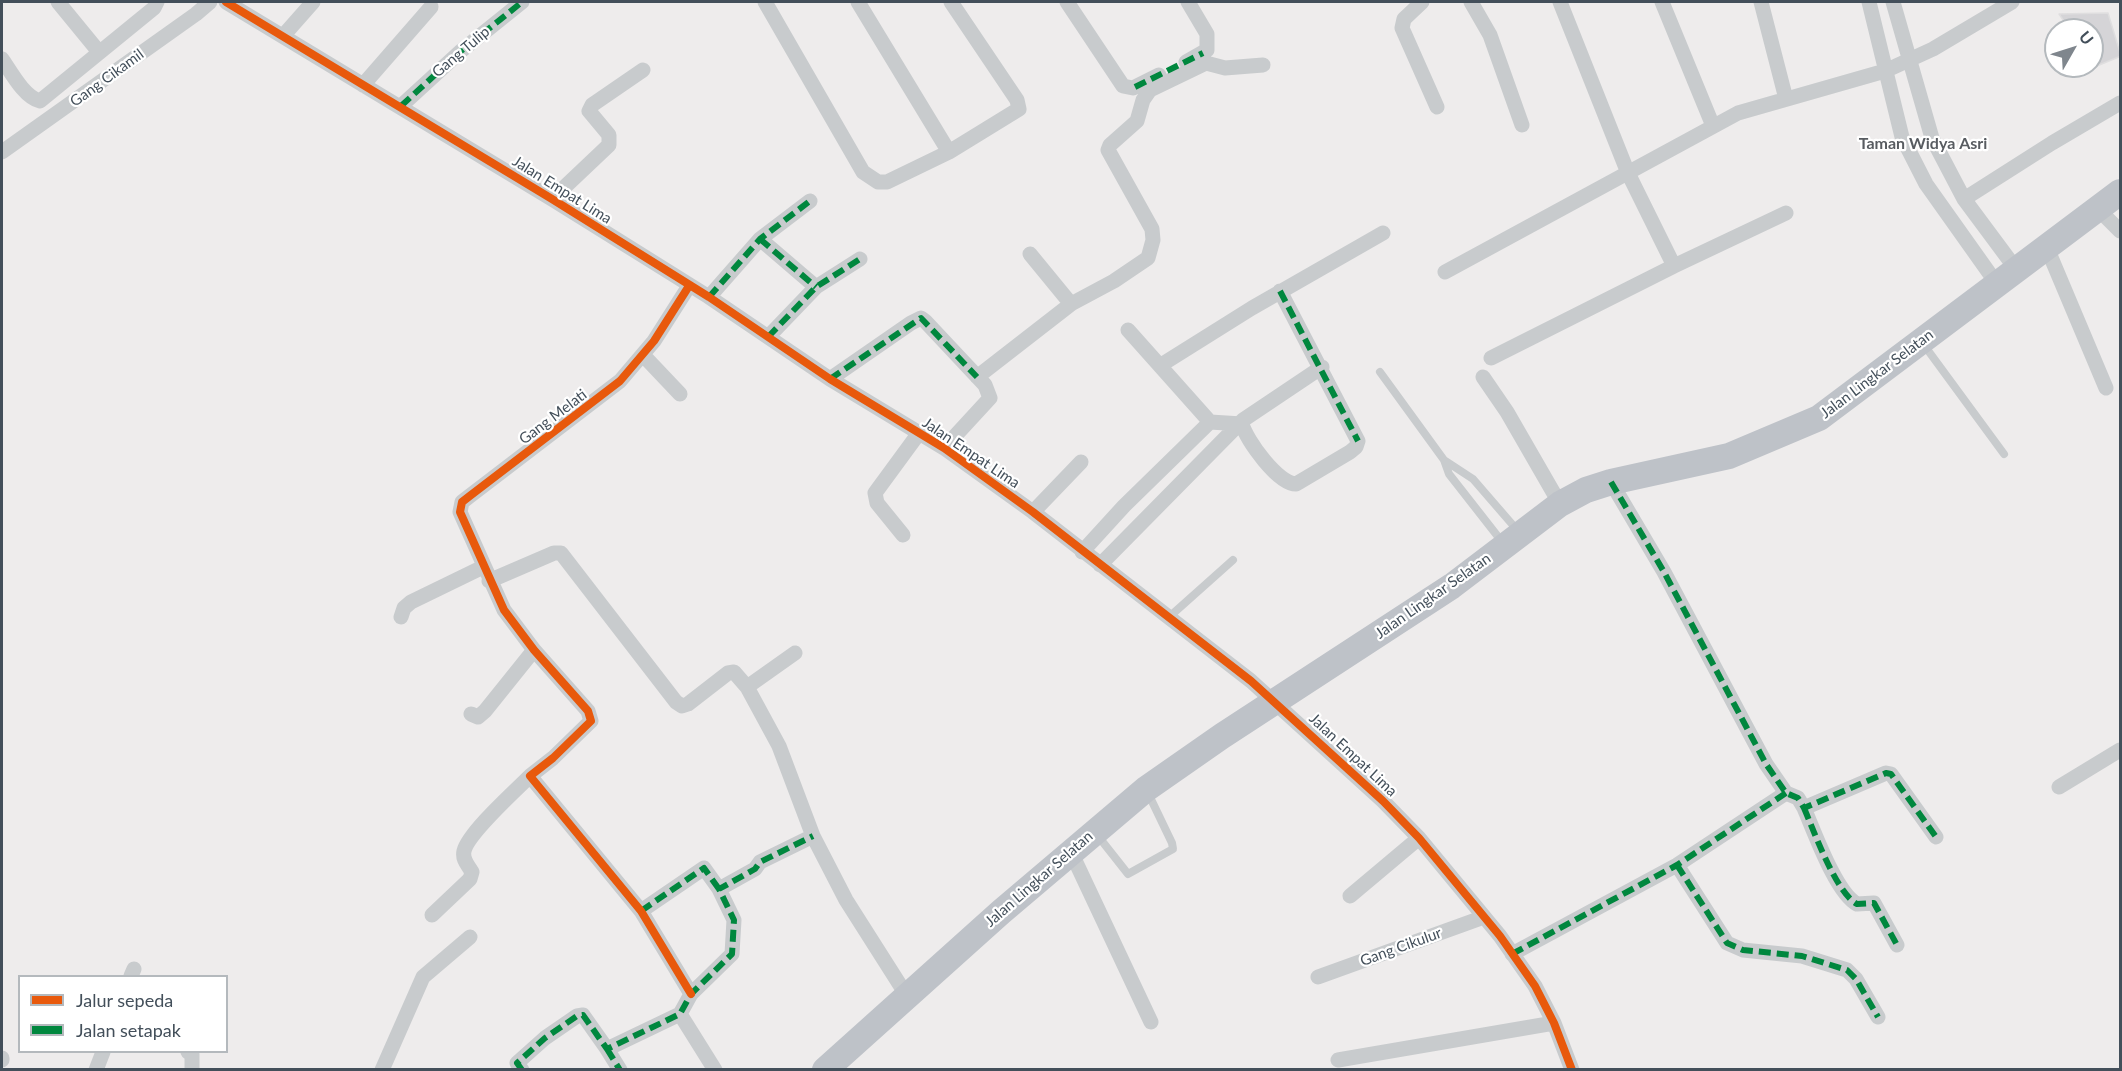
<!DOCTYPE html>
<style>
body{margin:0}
#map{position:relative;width:2122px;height:1071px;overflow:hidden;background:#eeecec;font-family:Lato,sans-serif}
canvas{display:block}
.frame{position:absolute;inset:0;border:3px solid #434f5a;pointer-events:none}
.legend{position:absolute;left:18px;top:975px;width:210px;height:78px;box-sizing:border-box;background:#fff;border:2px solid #b4b9bd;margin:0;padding:8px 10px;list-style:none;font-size:18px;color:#434f5a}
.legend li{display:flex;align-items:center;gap:12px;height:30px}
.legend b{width:30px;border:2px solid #b4b9bd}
.north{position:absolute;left:2044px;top:18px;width:60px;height:60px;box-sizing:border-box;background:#fff;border:2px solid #b4b9bd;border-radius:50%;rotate:51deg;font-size:16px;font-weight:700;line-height:24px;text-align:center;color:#434f5a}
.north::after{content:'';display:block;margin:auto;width:21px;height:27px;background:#7f868d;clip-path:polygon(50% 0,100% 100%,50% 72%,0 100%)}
</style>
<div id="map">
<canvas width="2122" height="1071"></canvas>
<div class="frame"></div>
<ul class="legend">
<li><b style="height:8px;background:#e8590c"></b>Jalur sepeda</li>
<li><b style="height:8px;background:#00873e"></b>Jalan setapak</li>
</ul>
<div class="north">U</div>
</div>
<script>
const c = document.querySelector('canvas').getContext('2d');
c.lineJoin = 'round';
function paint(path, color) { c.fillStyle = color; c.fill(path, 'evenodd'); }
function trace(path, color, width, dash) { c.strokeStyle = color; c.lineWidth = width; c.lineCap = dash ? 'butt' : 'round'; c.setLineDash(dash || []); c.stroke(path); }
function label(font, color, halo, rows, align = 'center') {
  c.font = font + ' Lato,sans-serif'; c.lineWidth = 4.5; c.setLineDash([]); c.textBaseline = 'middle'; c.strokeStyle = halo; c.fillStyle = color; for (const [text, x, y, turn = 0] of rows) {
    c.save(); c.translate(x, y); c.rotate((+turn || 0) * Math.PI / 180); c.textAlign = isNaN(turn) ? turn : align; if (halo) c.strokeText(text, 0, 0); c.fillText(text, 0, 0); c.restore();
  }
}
const building = new Path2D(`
 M2108,13l13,43 -29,12v-38h-22l-11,-16z`);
paint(building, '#d5d4d7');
trace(building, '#dfdedf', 1.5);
trace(new Path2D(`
 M1924,345l80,109
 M1380,372l64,88 5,14 54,69
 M1444,460l29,19 45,52
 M1168,618l65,-58
 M1098,836l30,38 45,-25 -1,-6 -24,-50`), '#c8cbcd', 8);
trace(new Path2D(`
 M58,2l41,50
 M226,2l326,197 157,98 121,82 114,69 89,64 218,169 132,120 36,37 81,98 35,50 19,37 18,47
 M765,2l98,170 15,10h9l62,-30 70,-43 -2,-9 -66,-98
 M858,2l91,150
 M1067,2l56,84 10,2 26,-13
 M1422,2l-18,17 -2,9 35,79
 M1471,2l19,33 32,90
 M1560,2l68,171 46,93 112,-53
 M1662,2l51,124
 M1761,2l25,97
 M1869,2l33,135 24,47 71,100
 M1893,2l39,136 32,61 52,70
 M283,36l30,-34
 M2,59c9,13 22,38 38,42l114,-93 3,-6
 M1186,62l21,-12v-16l-19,-32
 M363,85l68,-78
 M401,106l60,-55 61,-49
 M2,152l194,-138 14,-12
 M552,199l57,-54v-10l-20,-24 3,-6 51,-35
 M1964,199l88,-56 68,-40
 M2099,210l21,21
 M760,239l56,48
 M2047,248l59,140
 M1030,254l41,50
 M1445,272l293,-159 147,-42 48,-22 79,-47
 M689,286l-35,55 -34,40 -149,114 -9,7 -2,10 44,98 30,40 54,61 3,10 -38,37 -23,18 111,135 50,83
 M709,297l51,-58 50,-38
 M1128,330l82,92 32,2
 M768,337l48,-50 44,-28
 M643,355l37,39
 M1491,358l183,-92
 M1161,365l91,-57 131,-75
 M977,377l94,-73 43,-23 34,-23 5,-18 -1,-11 -44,-79 2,-5 27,-24 6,-21 7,-10 56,-27 19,5 38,-3
 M1483,377l24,35 53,92
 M830,379l81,-56 10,-5 4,3 60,64 5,13 -46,50
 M1242,424c5,17 36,60 54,60l54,-32 6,-5 2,-6 -78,-150
 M1611,482l53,90 102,192 20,29 12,5 6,10 82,-35 5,1 45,63
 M1033,512l48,-50
 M903,535l-26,-32 -2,-10 44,-60
 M1082,552l42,-46 86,-84
 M1100,565l143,-145 79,-53
 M489,581l65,-28h7l115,149 6,4 6,-2 40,-31 6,-1 13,15 32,59 34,90 33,64 61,96
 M401,617l3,-9 7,-6 72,-35
 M747,687l48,-34
 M471,714l7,3 7,-6 49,-61
 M2059,787l61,-37
 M1804,808c10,23 32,85 53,96l17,-1 23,42
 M1071,852l80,170
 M1677,865l50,78 16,7 59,6 45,14 9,9 22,38
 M1350,896l69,-58
 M641,911l63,-43 15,21
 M432,915l38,-36 2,-7c-4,-7 -10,-12 -8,-21 4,-18 51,-60 66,-75
 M1512,954l165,-89 109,-72
 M131,976l3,-7
 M1318,977l166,-60
 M680,1014l35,56
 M607,1049l13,21
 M188,1052l4,2v16
 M2,1060v-2
 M1338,1060l216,-37
 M96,1070l7,-18
 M382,1070l41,-93 47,-40
 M522,1070l-5,-7 28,-25 32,-22 6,-1 24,34 73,-35 11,-20 41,-40 2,-34 -15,-31 36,-20 5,-7 53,-26`), '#c8cbcd', 15);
trace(new Path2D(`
 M825,1070l176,-158 145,-123 76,-53 230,-150 108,-82 26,-14 25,-8 118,-26 90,-38 301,-226`), '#bec2c8', 26);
trace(new Path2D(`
 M1135,87l68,-34
 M401,106l60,-55 61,-49
 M760,239l56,48
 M1280,291l78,150
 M709,297l51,-58 50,-38
 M768,337l48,-50 44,-28
 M830,379l91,-61 56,59
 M1611,482l53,90 102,192 20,29 12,5 6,10 82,-35 5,1 45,63
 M1804,808c10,23 32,85 53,96l17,-1 23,42
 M1677,865l50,78 16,7 59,6 45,14 9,9 22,38
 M641,911l63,-43 15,21
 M1512,954l165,-89 109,-72
 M607,1049l13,21
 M522,1070l-5,-7 28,-25 32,-22 6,-1 24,34 73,-35 11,-20 41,-40 2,-34 -15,-31 36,-20 5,-7 53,-26`), '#00873e', 6, [12, 6]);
trace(new Path2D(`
 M226,2l326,197 157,98 121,82 114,69 89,64 218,169 132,120 36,37 81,98 35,50 19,37 18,47
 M689,286l-35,55 -34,40 -149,114 -9,7 -2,10 44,98 30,40 54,61 3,10 -38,37 -23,18 111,135 50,83`), '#e8590c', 8);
label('15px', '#434f5a', '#fff', [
 ["Gang Tulip",461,52,-40],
 ["Gang Cikamil",107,78,-36],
 ["Jalan Empat Lima",562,190,32],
 ["Jalan Lingkar Selatan",1877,374,-37],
 ["Gang Melati",553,417,-37],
 ["Jalan Empat Lima",971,453,34],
 ["Jalan Lingkar Selatan",1433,596,-35],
 ["Jalan Empat Lima",1353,755,43],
 ["Jalan Lingkar Selatan",1039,879,-41],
 ["Gang Cikulur",1401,947,-20]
]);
label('bold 16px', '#585c61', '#fff', [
 ["Taman Widya Asri",1923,144]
]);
</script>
